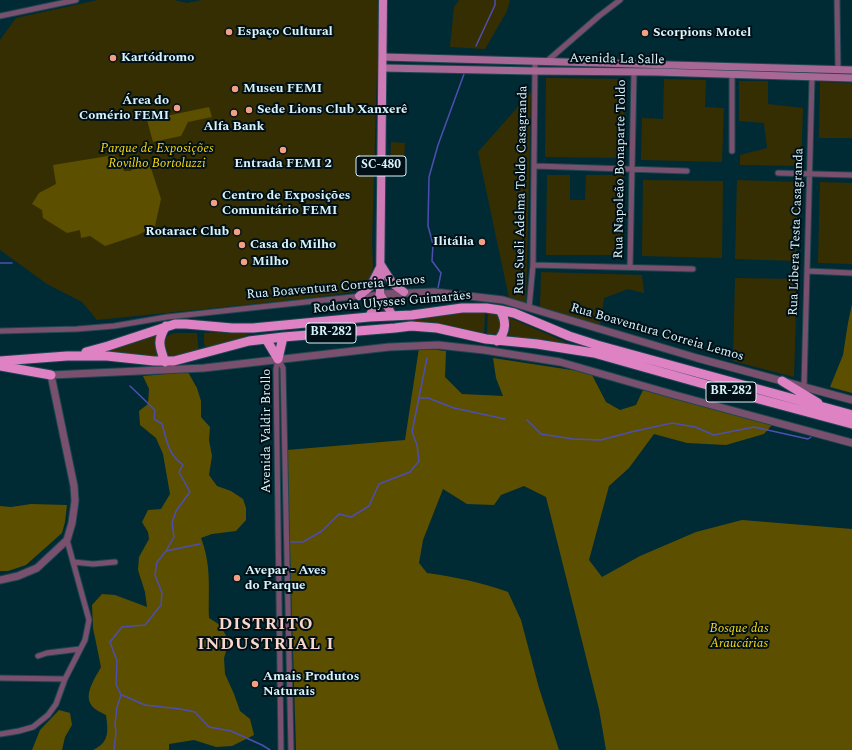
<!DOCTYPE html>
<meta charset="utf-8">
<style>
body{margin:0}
canvas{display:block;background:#002a34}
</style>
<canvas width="852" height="750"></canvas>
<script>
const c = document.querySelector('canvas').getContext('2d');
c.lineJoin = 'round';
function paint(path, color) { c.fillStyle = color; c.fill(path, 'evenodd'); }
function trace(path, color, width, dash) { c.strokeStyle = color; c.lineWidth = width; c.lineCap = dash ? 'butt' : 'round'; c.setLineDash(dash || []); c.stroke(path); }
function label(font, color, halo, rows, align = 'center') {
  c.font = font + ' Spectral,serif'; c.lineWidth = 4; c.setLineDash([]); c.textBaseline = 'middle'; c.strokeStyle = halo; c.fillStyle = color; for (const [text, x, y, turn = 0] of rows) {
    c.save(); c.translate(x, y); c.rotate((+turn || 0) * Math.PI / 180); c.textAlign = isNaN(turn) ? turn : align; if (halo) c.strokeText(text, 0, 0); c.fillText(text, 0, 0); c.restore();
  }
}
paint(new Path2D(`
 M98,0h76l13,3 15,-3h177l-7,242 1,26 -4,14 -11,9 -47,7 -214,22 -15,-18 -35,-18 -47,-34v-210l16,-22z
 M459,0h51l-3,11 -22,38 -35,-2 4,-40z
 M546,78l79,1 -1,79 -79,-1z
 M664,79l42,1 -1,27 19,1 -2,54 -81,-2 1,-42 21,1z
 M739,81h29v23l35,4 -2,58 -61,-1v-10l27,-7 -3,-25 -25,-2z
 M820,82l32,1v55h-33z
 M531,92l-5,213 -17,-7 -31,-146z
 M391,142l14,1 -1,28h-14z
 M547,175h23v25h15l1,-25h38l-1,80h-77z
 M643,180l80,1 -1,77 -80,-2z
 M737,180l61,2 -2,79 -61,-2z
 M820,182l32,1v81l-34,-1z
 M541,272l101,3 2,18 -16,-4 -24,9 -4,27 -60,-16z
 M735,278l62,1 -3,98 -61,-16z
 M485,311l-1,24c-26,-7 -46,-14 -73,-14l45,-8z
 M488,311l11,5 3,11 -4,7 -11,1z
 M508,317l64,28 -32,-6h-33l4,-13z
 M218,332l31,2 -12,6 -30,11 -3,-8v-10z
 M176,333h21l2,20 -23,4 -9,-3c-5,-12 -5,-18 9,-21z
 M158,335l-4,8 4,15 -60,-5z`), '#362e03');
paint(new Path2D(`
 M209,107l3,10 -24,5 -7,14 -28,6 -6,-22z
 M114,155l7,5 3,11h6l19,-9 12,37 -6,27 -17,9 -33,11 -15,-10 -9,2 -1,-8 -13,3 -24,-15 -1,-8 -10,-6 7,-11 17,-9 -3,-19z
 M852,304v89l-22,-6 13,-32 5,-32z
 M419,348l27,3 -1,26 17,17 41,2 -7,-18 -3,-20 98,15 15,29 14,8 16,-5 7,-15 87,23 42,12 -8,9 -38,11 -39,-2 -33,-9 -25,34 -20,18 -20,74 13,17 38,-21 56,-24 46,-12 110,9v221h-246l-7,-41 -53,-212 -22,-11 -23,9 -7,10 -27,-1 -24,-15 -20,51 -4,23 8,10c28,4 54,9 81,19l13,28 18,68 20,62h-263l-9,-300 118,-10z
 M188,372l9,16 4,13v16l9,10 -1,13 3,16 -3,19 8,11 14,5 12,8 3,9v12l-10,11 -24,3 -11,4c11,29 7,51 8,80l11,7 9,16 -5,17 1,16 9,20 6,17 10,8 4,16 -22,11 -16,1 -22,-7 -25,4v6h-76c17,-8 15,-19 13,-35 -4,-2 -11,-5 -14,-9 -9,-11 3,-28 9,-39l-8,-39 -1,-23 10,-11 13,1 32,12 -2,-15 -7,-22 1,-13 10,-18 -1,-7 -6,-10 6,-12 13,-1 9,-15 -7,-40 -7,-16 -16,-13 -1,-14 9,-7 1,-15 -6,-13z
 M31,504l36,1 -2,17 -3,11 -36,32 -18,6h-8v-65l11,1z
 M59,710l11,3 2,12 -7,12 -3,13h-30l8,-20z`), '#5d4f00');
trace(new Path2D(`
 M476,46l19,-41v-5
 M0,263h12
 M438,288l3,-15 -9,-12 1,-17 -5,-18 1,-49 9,-32 26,-71
 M419,398h9l26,10 51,11
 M527,420l14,14 32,5 28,1 30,-8 41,-9 23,4 19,8 40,-8 54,12 3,-2
 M290,542h13l19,-11 17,-17 12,3 18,-11 10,-22 31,-12 9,-11 -2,-16 -5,-13 15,-74
 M166,551l34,-7
 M122,695l23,10 35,4 15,3 14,15 22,4 31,14 8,5
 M114,750l2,-18 -1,-8 2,-17 4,-12 -5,-11 1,-23 -7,-19 12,-15 23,-2 16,-20 1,-12 -7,-18 2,-13 9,-11 8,-14 -2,-14 4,-12 14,-19 -11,-20 4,-7c-15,-11 -16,-24 -21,-41l-8,-5 1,-9 -25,-24`), '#4d4fb0', 1.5);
const minor = new Path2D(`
 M837,0l1,70
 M0,16l76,-16
 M546,62l53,-46 21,-16
 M732,151v-77
 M535,166l152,5
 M778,173l74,2
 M533,265l160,4
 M630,267l4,-196
 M807,271l45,2
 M529,308l4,-43 2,-203
 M0,331l77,-2 37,-3 53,-9 213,-23
 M804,387l8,-310
 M73,562l20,2 22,-2
 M38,656l9,-3 33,-4
 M0,678l65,1
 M1,734l18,-3 14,-4 15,-12 8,-11 9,-25 20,-39 4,-20 -22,-80
 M281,750l-5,-381 2,-10 5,9 8,382`);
const tertiary = new Path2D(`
 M380,294l54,-2 69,8 194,58 155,42
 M0,580l18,-4 19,-8 30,-28 5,-17 3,-22 -1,-15 -23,-111 153,-7 185,-21 49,-2 46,5 76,12 115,33 177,48`);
const secondary = new Path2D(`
 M383,57l469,13
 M383,68l152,3 122,1 195,6`);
const primary = new Path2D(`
 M381,265l12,19 11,8
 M380,294l13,22
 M359,296l11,-9 9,-18
 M369,317l11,-23 3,-294`);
const trunk = new Path2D(`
 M266,339l12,20
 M497,341c10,-9 9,-21 3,-31
 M86,352l22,-6 67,-22h11l46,4h21l116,-11 43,-2 50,-7h24l14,2 14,3 55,23 28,9 255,70
 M278,359l5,-22
 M0,361l67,-5h40l47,5h20l75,-20 34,-4 112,-9 16,-2 26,2 49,11 51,5 57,9 124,35 134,36
 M165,362c-6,-16 -8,-22 1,-36
 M0,366l51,9
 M782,381l36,22`);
trace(minor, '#1e4650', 7);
trace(tertiary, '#1e4650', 9);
trace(secondary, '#1e4650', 9);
trace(primary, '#1e4650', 10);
trace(trunk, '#1e4650', 11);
trace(minor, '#79506d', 5);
trace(tertiary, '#79506d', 7);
trace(secondary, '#a86896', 7);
trace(primary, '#cd7ab6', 8);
trace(trunk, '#de82c4', 9);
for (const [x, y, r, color] of [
 [229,32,4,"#f39f85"],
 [645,33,4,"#f39f85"],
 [113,58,4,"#f39f85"],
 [235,89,4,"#f39f85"],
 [177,108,4,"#f39f85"],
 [249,110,4,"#f39f85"],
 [234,113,4,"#f39f85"],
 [283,150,4,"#f39f85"],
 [214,203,4,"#f39f85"],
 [237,232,4,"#f39f85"],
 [482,242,4,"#f39f85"],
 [242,245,4,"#f39f85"],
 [244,262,4,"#f39f85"],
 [237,578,4,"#f39f85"],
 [255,684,4,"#f39f85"]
]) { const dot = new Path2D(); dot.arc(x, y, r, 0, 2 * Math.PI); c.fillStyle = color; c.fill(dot); trace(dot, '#001016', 1.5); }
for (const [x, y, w] of [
 [381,166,50],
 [331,333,50],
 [731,392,50]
]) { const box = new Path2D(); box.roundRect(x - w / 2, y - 10, w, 20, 3); c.fillStyle = '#001016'; c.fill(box); trace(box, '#d9f4fc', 1); }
label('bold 12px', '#d9f4fc', null, [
 ["SC-480",381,166],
 ["BR-282",331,333],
 ["BR-282",731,392]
]);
label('bold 13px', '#d9f4fc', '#001016', [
 ["Espaço Cultural",237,32],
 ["Scorpions Motel",653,33],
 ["Kartódromo",121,58],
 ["Museu FEMI",243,89],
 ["Área do",169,101,"right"],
 ["Comério FEMI",169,116,"right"],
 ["Sede Lions Club Xanxerê",257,110],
 ["Alfa Bank",234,127,"center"],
 ["Entrada FEMI 2",283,164,"center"],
 ["Centro de Exposições",222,196],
 ["Comunitário FEMI",222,211],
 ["Rotaract Club",229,232,"right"],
 ["Ilitália",474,242,"right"],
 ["Casa do Milho",250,245],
 ["Milho",252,262],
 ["Avepar - Aves",245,571],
 ["do Parque",245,586],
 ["Amais Produtos",263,677],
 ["Naturais",263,692]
], 'left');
label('13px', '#d9f4fc', '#001016', [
 ["Avenida La Salle",617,60,1],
 ["Rua Napoleão Bonaparte Toldo",621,169,-89],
 ["Rua Sueli Adelma Toldo Casagranda",522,190,-89],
 ["Rua Libera Testa Casagranda",797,232,-88],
 ["Rua Boaventura Correia Lemos",336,288,-5],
 ["Rodovia Ulysses Guimarães",392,303,-5],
 ["Rua Boaventura Correia Lemos",657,333,16],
 ["Avenida Valdir Brollo",267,431,-90]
]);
label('italic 13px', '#f8d811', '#001016', [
 ["Parque de Exposições",157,149],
 ["Rovilho Bortoluzzi",157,164],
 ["Bosque das",739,629],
 ["Araucárias",739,644]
]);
c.letterSpacing = '1px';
label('bold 17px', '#f9d7cd', '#001016', [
 ["DISTRITO",266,626],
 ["INDUSTRIAL I",266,646]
]);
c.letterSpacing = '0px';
</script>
